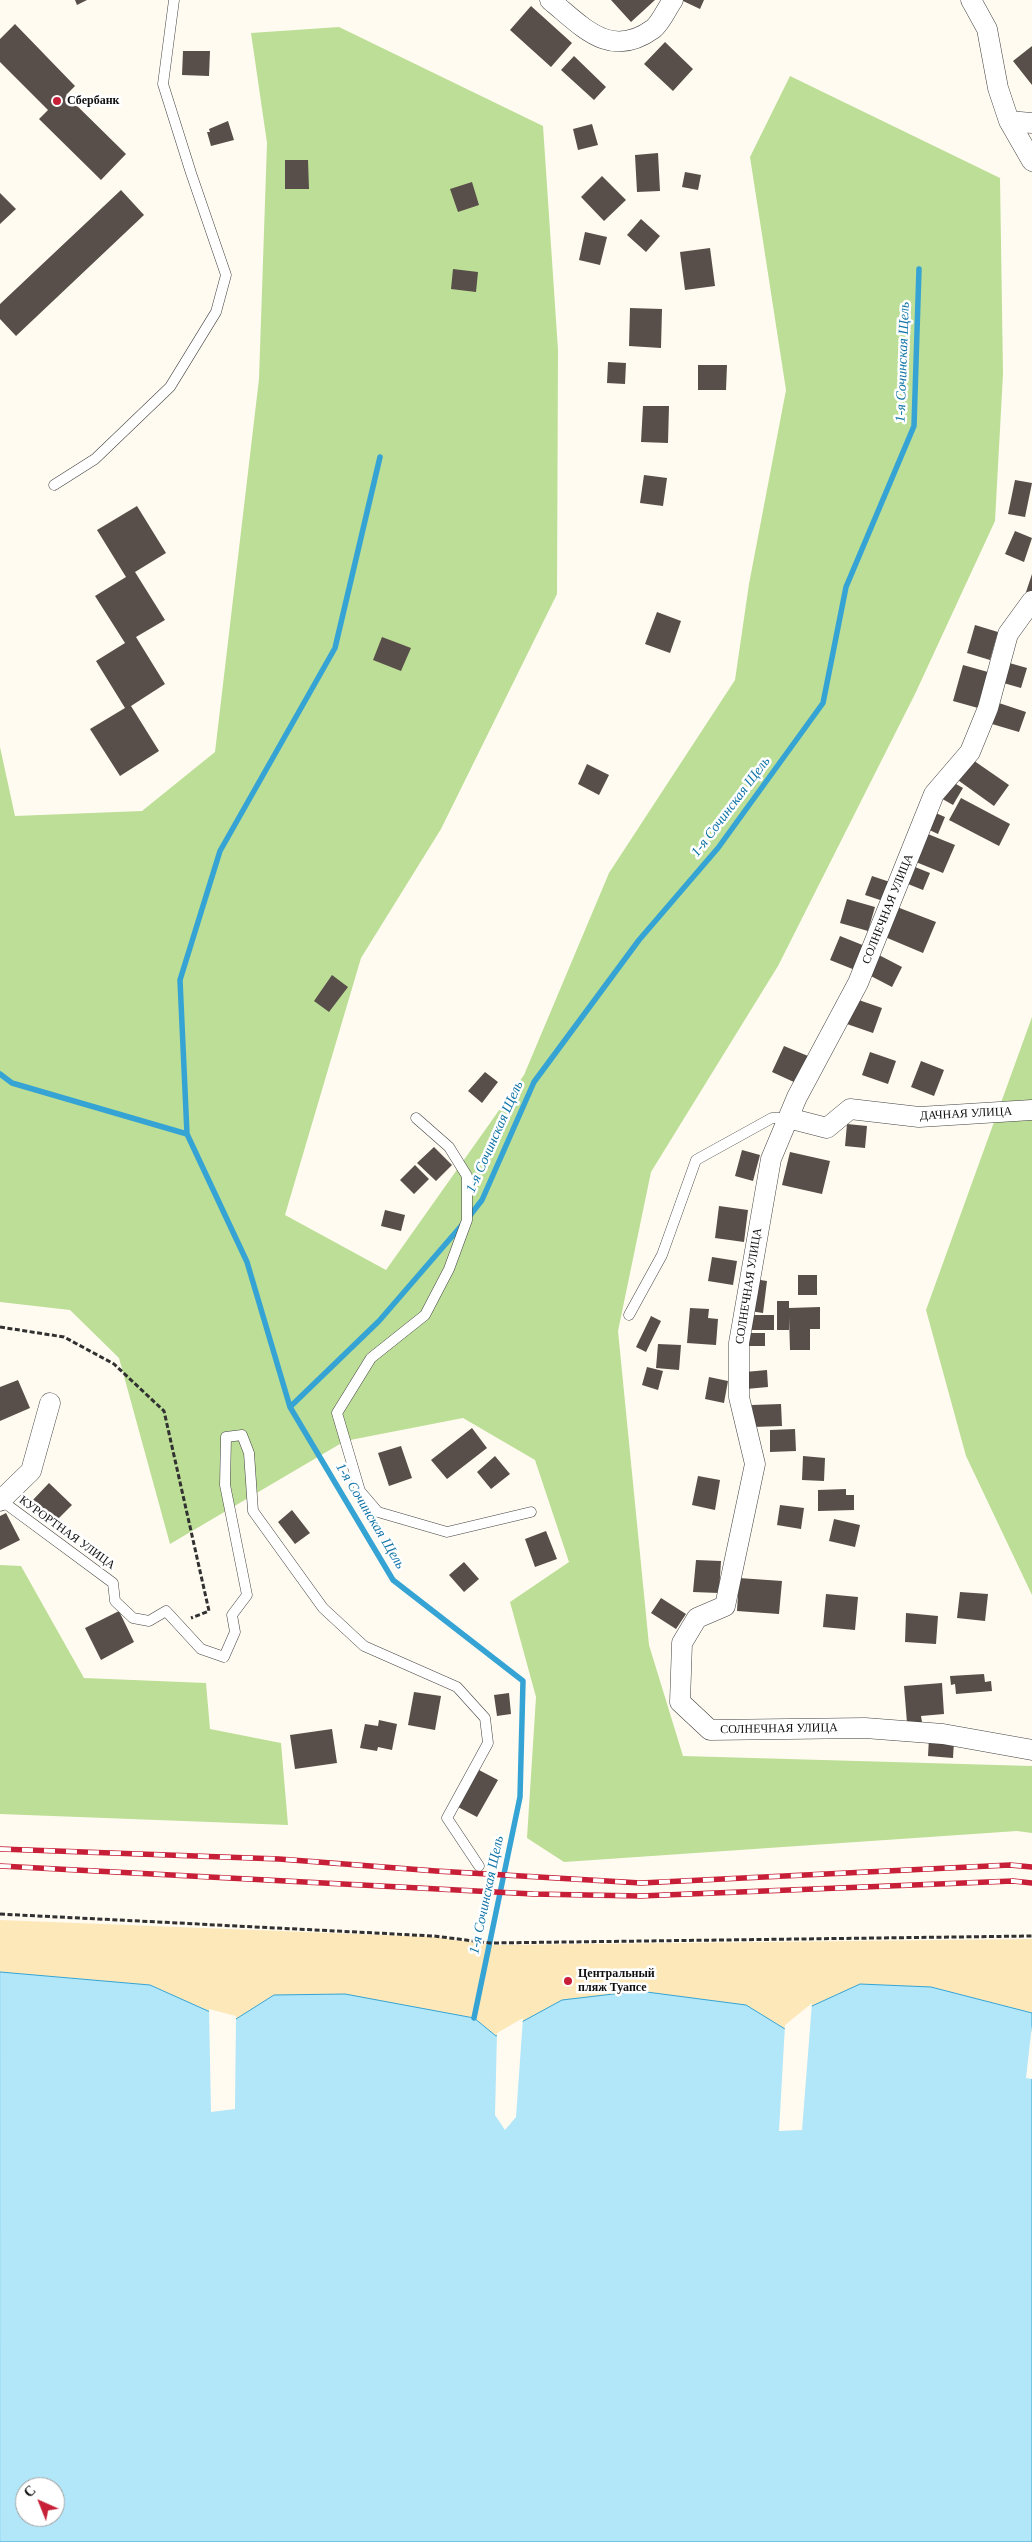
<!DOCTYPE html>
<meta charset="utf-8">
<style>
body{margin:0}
#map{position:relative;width:1032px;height:2542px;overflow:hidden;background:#fffbf0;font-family:Georgia,serif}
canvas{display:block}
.north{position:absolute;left:15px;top:2477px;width:50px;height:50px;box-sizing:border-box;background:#fff;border:1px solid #9f9f9f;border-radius:50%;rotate:316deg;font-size:14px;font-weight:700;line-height:20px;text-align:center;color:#0f0f0f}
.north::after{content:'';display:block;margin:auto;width:18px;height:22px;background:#c71f37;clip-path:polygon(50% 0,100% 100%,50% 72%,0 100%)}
</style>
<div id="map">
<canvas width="1032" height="2542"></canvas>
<div class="north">С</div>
</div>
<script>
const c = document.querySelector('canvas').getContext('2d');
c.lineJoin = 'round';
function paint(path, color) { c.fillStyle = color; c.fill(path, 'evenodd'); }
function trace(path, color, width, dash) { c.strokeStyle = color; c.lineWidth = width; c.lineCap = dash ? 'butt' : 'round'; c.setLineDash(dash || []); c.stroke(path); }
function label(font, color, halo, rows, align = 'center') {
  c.font = font + ' Georgia,serif'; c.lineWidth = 5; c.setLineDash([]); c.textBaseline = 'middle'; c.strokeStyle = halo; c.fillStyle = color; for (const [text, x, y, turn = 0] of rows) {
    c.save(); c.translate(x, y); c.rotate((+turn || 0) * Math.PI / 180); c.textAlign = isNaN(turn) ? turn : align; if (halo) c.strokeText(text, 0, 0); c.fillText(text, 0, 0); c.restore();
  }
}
paint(new Path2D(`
 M339,27l204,99 15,224 -1,244 -116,235 -80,129 -76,257 101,55 138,-195 85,-202 126,-193 14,-96 37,-194 -36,-233 40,-81 210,102 3,196 -8,147 -80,173 -137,272 -127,206 -33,159 31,314 34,111 349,10v67l-15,-2 -453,31 -37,-24 9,-141 -26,-95 59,-40 -34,-102 -72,-42 -118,23 -175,103 -51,-186 -49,-48 -70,-8v-555l15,69 127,-5 73,-59 44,-373 8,-236 -16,-110z
 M1032,1017v578l-66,-139 -40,-146z
 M0,1565l21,1 63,112 122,5 4,46 71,14 7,82 -288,-11z`), '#bdde96');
paint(new Path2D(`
 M0,1920l434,17 57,8 541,-6v74l-101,-26 -146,42 -39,-24 -250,31 -22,-18 -200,-23 -38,24 -28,-8 -58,-26 -150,-13z`), '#fde8ba');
const water = new Path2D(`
 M0,1972l150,13 58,26 28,8 38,-24 71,-1 129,24 22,18 66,-36 77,-9 107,14 39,24 27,-23 48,-22 71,3 101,26v529h-1032zM25,2487h30v30h-30z`);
paint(water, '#b2e6f9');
trace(water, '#35a4d4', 1);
paint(new Path2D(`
 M812,2003l-10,127 -23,1 6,-106z
 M209,2009l27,7 -1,93 -24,3z
 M523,2018l-7,99 -11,13 -10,-15 2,-82z
 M1032,2025v54l-6,-1z`), '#fffbf0');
trace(new Path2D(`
 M0,1074l12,9 175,51 60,128 43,145
 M187,1134l-7,-154 40,-129 115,-203 45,-191
 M468,1218l14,-18 52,-118 105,-142 79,-92 105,-145 23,-116 68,-161 5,-157
 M462,1225l-83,96 -89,86 103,173 130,101 -3,116 -46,221`), '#35a4d4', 5.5);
paint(new Path2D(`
 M75,0h12l-10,5z
 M611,0h44l-24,22z
 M681,0h23l-4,9z
 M531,6l41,37 -21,24 -41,-37z
 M15,24l60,62 -9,9 60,59 -25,26 -62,-61 9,-9 -48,-48v-23z
 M665,42l28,27 -20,22 -29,-27z
 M1032,46v39l-19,-24z
 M183,51h27l-1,25 -27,-1z
 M574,56l32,31 -12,13 -33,-30z
 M228,121l6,19 -23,6 -4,-14h3l-1,-3z
 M592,124l6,21 -20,5 -5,-21z
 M658,153l2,38 -23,1 -2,-37z
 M285,160h23l1,29h-24z
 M685,172l16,3 -3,15 -16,-3z
 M602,176l24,24 -22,21 -23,-24z
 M472,182l7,23 -21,7 -8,-23z
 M121,190l23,25 -128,121 -16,-17v-15z
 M0,193l16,16 -16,15z
 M641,219l19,17 -14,16 -19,-17z
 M585,232l22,5 -7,28 -21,-5z
 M710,248l5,38 -30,4 -5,-38z
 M453,269l25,3 -2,20 -25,-3z
 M630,308l32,1 -1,39 -32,-2z
 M608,362l18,1 -1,21 -18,-1z
 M698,365h29l-1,25h-28z
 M643,406h26l-1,37 -27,-1z
 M644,475l23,3 -4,28 -23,-3z
 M1015,480l17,3 -7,34 -17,-3z
 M137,506l29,47 -31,19 30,48 -29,17 29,47 -34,22 28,45 -39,25 -30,-47 35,-21 -29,-47 29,-18 -30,-47 31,-19 -29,-47z
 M1015,531l17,7 -8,24 -19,-8z
 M1032,574v23l-7,-2z
 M657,612l24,9 -11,32 -25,-9z
 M975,625l23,7 -8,28 -23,-7z
 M382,637l29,11 -10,23 -28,-11z
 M1006,662l21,6 -6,20 -21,-6z
 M963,665l25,7 -10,36 -25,-7z
 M999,703l27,9 -7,20 -27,-8z
 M970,758l39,27 -15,21 -39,-28z
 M587,764l22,11 -10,20 -21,-11z
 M949,780l14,8 -10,17 -14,-8z
 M961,798l49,26 -11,22 -50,-26z
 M931,811l14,6 -7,17 -15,-7z
 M923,832l32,13 -12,28 -32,-13z
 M910,865l20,8 -7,17 -20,-8z
 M872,876l21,7 -7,19 -21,-7z
 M847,899l28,8 -7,24 -28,-8z
 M897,907l39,15 -13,31 -38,-16z
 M840,936l25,10 -10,24 -25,-10z
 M877,954l25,13 -10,20 -25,-13z
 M332,975l16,12 -19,25 -15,-11z
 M853,998l29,10 -9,25 -29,-10z
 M784,1046l24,10 -12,27 -24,-11z
 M870,1052l26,9 -8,23 -26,-9z
 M921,1061l23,9 -10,26 -23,-9z
 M485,1072l13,10 -16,21 -14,-12z
 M847,1124l20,2 -2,22 -20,-2z
 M434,1147l18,18 -16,16 -19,-18z
 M742,1150l18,5 -7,26 -18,-5z
 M790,1152l40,9 -8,33 -40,-9z
 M415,1165l14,14 -15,15 -14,-14z
 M719,1206l29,4 -4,32 -29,-4z
 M385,1210l20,5 -4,16 -20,-5z
 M712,1257l25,4 -4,24 -25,-4z
 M798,1275h19v20h-19z
 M754,1279l13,2 -4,32 -13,-2z
 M777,1301h12v7l31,-1v22h-10v21h-20l-1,-33v13h-12z
 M690,1308l19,1 -1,9 10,1 -2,26 -29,-2z
 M749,1315h25v15h-25z
 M651,1316l10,5 -15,31 -10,-5z
 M747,1333h18v13h-18z
 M658,1344l23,1 -2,25 -23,-2z
 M647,1367l16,4 -5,19 -16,-5z
 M767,1370l1,17 -22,2 -1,-17z
 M709,1377l19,4 -4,22 -19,-4z
 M18,1380l12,28 -30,13v-34z
 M781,1404l1,22 -29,1 -1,-22z
 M472,1428l15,20 -40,31 -16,-19z
 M795,1429l1,22 -26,1v-22z
 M401,1446l11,32 -23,8 -11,-33z
 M495,1456l15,18 -19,15 -14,-17z
 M803,1456l22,2 -1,23 -22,-1z
 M698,1476l22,4 -5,30 -23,-5z
 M49,1483l23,22 -20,20 -22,-22z
 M846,1489v6h8v15l-36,1v-21z
 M780,1505l24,3 -3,21 -24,-4z
 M292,1510l18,23 -15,11 -17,-22z
 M6,1513l14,27 -20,10v-34z
 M834,1519l26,6 -5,22 -26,-6z
 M546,1531l11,28 -22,8 -10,-28z
 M696,1560l25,1 -2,32 -26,-1z
 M464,1562l15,17 -15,13 -15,-17z
 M739,1578l43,3 -3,33 -42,-3z
 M960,1592l28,2 -3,27 -28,-3z
 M826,1594l32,3 -3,33 -32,-3z
 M661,1598l25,16 -10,15 -25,-16z
 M119,1611l15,31 -33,18 -16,-32z
 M906,1613l32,3 -2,28 -31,-2z
 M984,1674l1,8 6,-1 1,10 -36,3 -1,-10 -4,1 -1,-9z
 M942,1683l2,31 -23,2 1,6 -15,1 -3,-37z
 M414,1692l27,4 -6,34 -27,-5z
 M509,1693l2,21 -14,2 -3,-21z
 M379,1720l18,4 -5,26 -14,-3 -1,4 -17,-3 5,-24 13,2z
 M332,1729l5,34 -42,6 -5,-34z
 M929,1738l25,2 -1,18 -25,-2z
 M479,1770l19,10 -21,37 -19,-10z`), '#584e4a');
const service = new Path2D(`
 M54,485l41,-26 75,-72 46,-75 10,-37 -35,-102 -28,-89 11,-84
 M416,1118l33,29 18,29v44l-18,49 -24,46 -54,43 -34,55 23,78 18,21 69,20 84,-20
 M629,1315l33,-60 34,-95 76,-42h16
 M2,1501l111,82 2,18 18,17 16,3 17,-10 35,38 23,8 11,-25 -3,-17 15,-20 -22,-110 1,-48 16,-2 7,18 4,58 70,97 41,38 93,41 28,31 3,25 -41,75 32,48`);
const minor = new Path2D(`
 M550,0c33,27 60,60 103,29 8,-6 14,-21 20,-29
 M971,0l16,29 11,59 11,33 23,40
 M1009,121l23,2
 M1032,601l-24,33 -20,74 -18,44 -36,42 -76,189 -61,114 -26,62 -32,184v54l16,67 -30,142 -28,12 -15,25 -2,59 30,28 155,-2 78,6 89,16
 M788,1118l39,10 23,-19 69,8 113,-7
 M0,1501l31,-30 19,-68`);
trace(service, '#424242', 11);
trace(minor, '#424242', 21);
trace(new Path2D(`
 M0,1327l64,10 50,27 50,47 45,200 -18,7
 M0,1914l434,22 56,7 542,-7`), '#313131', 3, [5, 2.5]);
trace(service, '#fff', 10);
trace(minor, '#fff', 20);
const rail = new Path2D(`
 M0,1849l279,10 157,12 205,12 369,-18 22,2
 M0,1866l533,28 107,2 373,-15 19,2`);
trace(rail, '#c71f37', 5.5);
trace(rail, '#fff', 4, [11]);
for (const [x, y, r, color] of [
 [57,101,5,"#c71f37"],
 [568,1981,5,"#c71f37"]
]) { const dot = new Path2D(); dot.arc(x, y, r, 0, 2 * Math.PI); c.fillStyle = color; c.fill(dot); trace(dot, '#fff', 2); }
label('bold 12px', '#0f0f0f', '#fff', [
 ["Сбербанк",67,101],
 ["Центральный",578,1974],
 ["пляж Туапсе",578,1988]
], 'left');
label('12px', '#0f0f0f', '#fff', [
 ["СОЛНЕЧНАЯ УЛИЦА",888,909,-68],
 ["ДАЧНАЯ УЛИЦА",966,1114,-3],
 ["СОЛНЕЧНАЯ УЛИЦА",749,1286,-81],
 ["КУРОРТНАЯ УЛИЦА",67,1533,36],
 ["СОЛНЕЧНАЯ УЛИЦА",779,1729,-1]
]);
label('italic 14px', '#1175a8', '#fff', [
 ["1-я Сочинская Щель",903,362,-88],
 ["1-я Сочинская Щель",731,807,-53],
 ["1-я Сочинская Щель",495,1137,-66],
 ["1-я Сочинская Щель",370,1516,59],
 ["1-я Сочинская Щель",487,1895,-78]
]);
</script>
